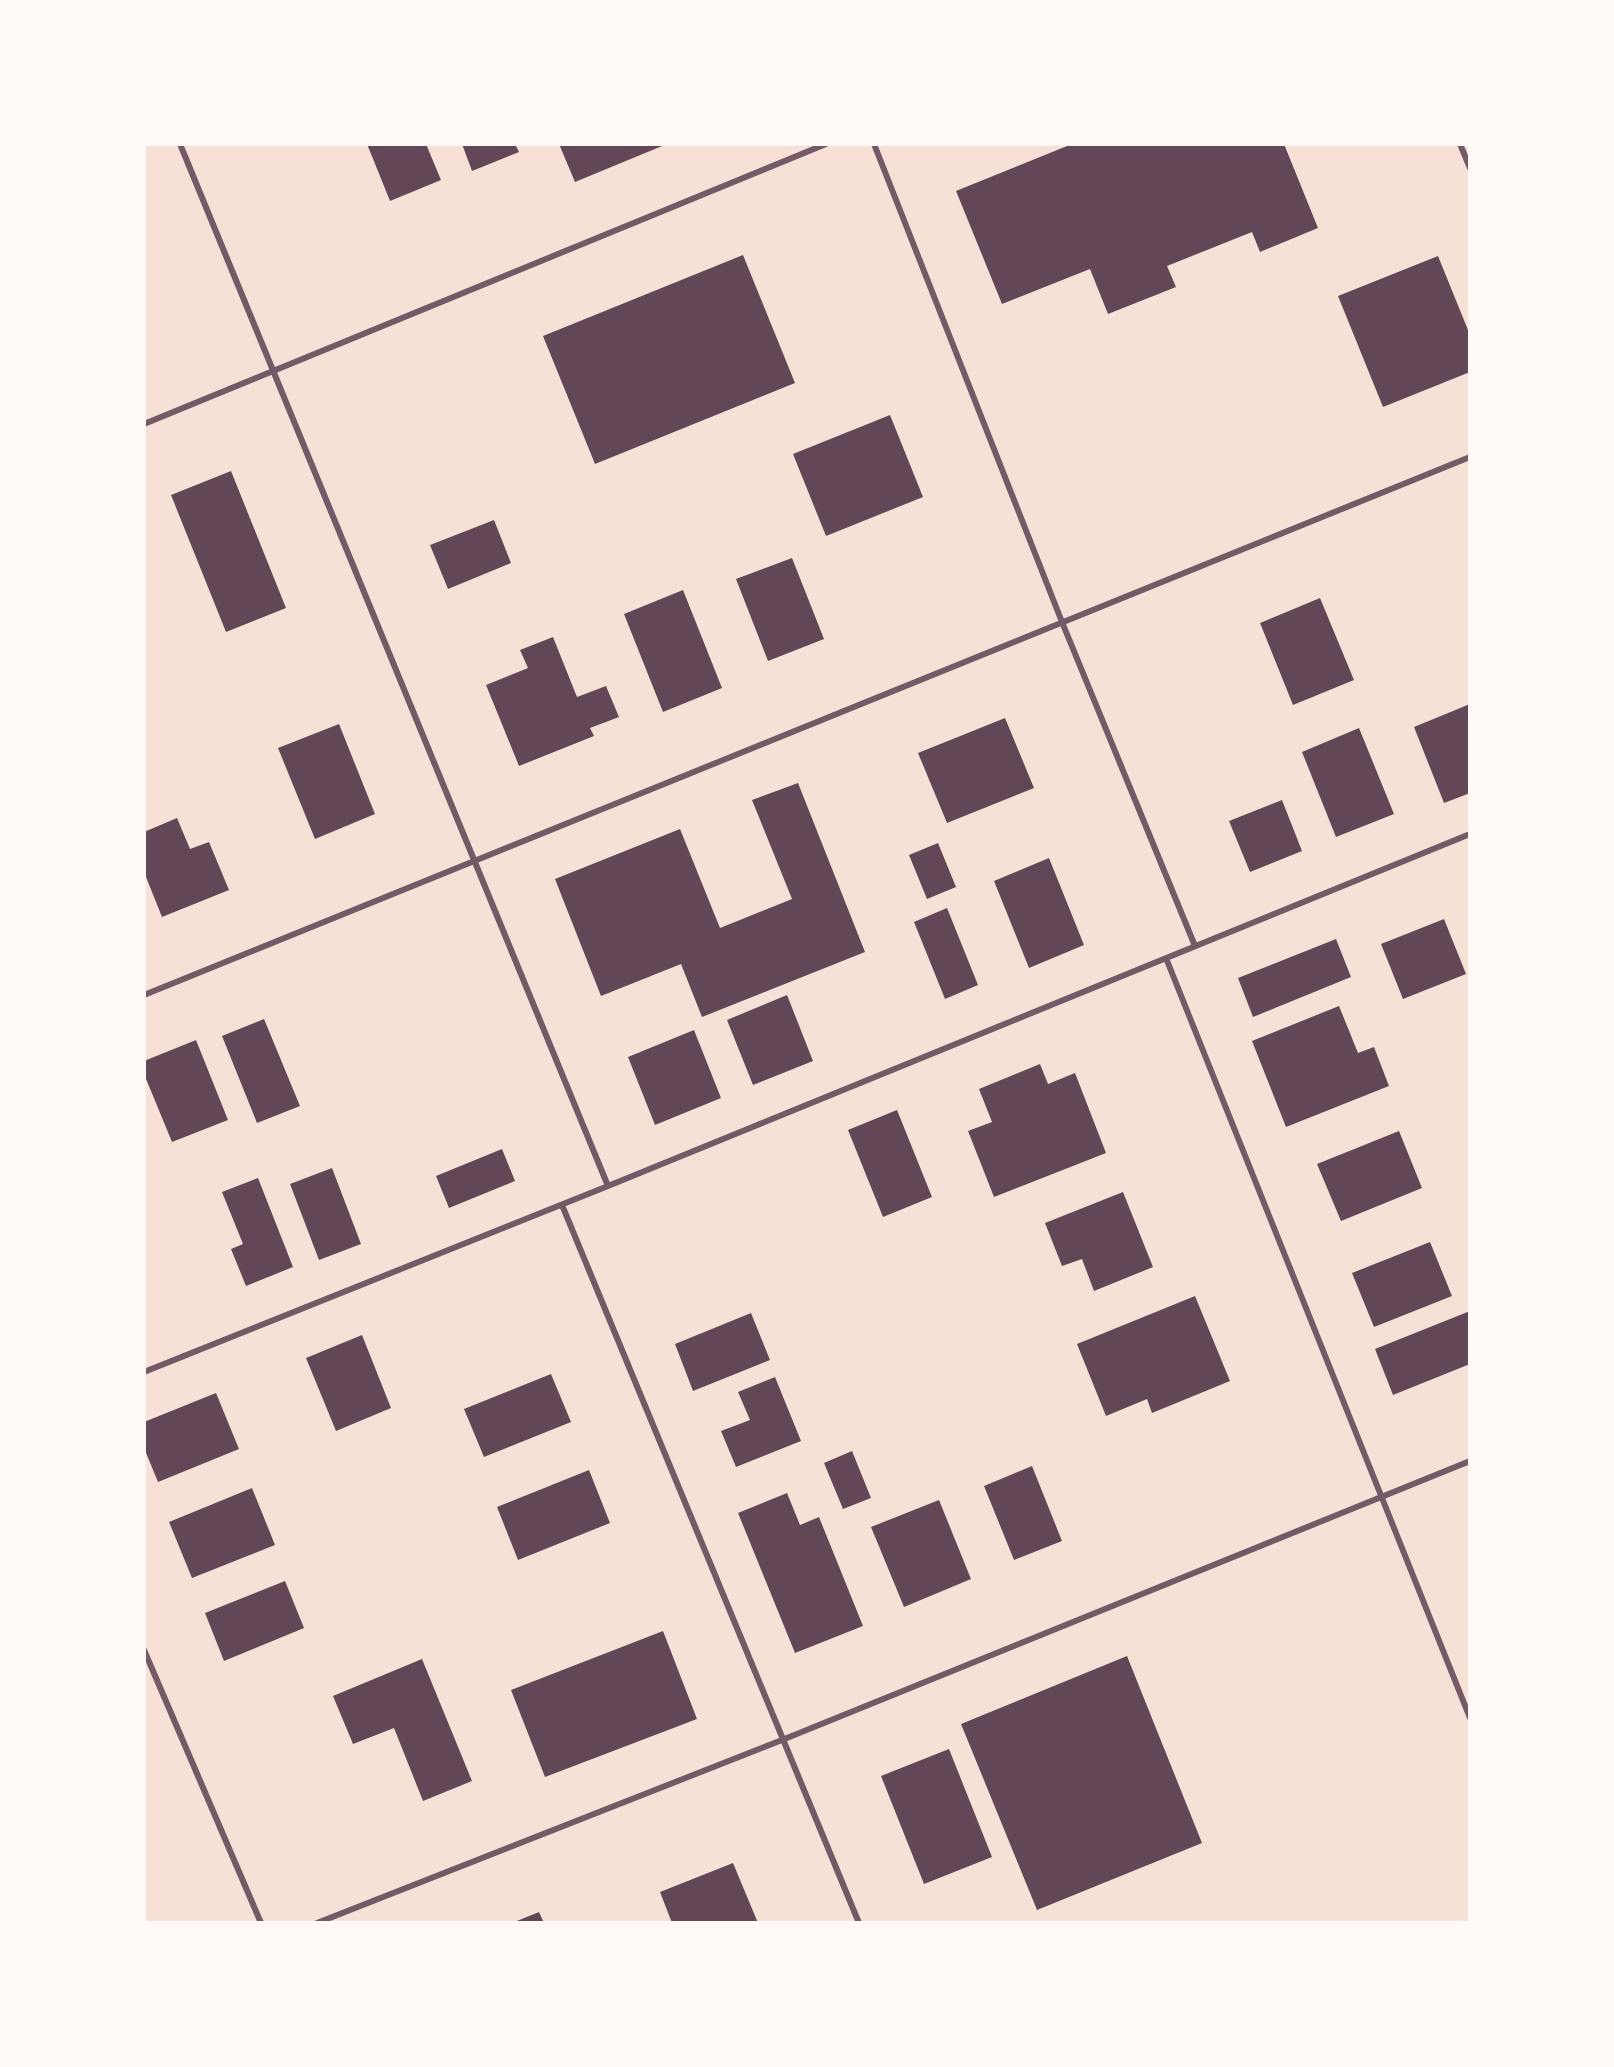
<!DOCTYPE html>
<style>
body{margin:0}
#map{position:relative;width:1614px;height:2067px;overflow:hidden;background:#f7e1d7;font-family:Signika,sans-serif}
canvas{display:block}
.frame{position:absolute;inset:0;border:146px solid #fffaf5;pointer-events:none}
</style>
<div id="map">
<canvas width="1614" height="2067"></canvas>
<div class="frame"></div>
</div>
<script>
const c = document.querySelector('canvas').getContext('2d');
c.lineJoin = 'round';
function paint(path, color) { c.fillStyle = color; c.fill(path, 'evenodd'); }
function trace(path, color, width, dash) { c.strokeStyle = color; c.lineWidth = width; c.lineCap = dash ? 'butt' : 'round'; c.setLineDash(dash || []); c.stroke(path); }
paint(new Path2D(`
 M367,144h59l15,36 -51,21z
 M462,144h53l4,8 -47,19z
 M559,144h108l-92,38z
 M1072,144h212l34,84 -58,24 -8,-20 -85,34 9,21 -68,27 -18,-45 -88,35 -46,-113z
 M743,255l52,128 -200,81 -52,-128z
 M1438,256l32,79v37l-87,35 -45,-111z
 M890,415l33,82 -97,39 -33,-82z
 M231,471l55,137 -60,24 -55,-137z
 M494,520l17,43 -63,26 -18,-44z
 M792,558l32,81 -56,22 -32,-82z
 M683,590l39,98 -59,24 -39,-98z
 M1320,598l34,82 -61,25 -33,-82z
 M553,637l24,60 29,-11 13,31 -29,11 4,8 -75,30 -33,-81 42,-17 -8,-18z
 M1470,704v89l-26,10 -30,-76z
 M1005,718l29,70 -87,35 -29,-70z
 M339,724l36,90 -60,25 -37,-91z
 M1359,728l35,86 -58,23 -34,-85z
 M798,783l67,169 -163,65 -21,-53 -80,32 -46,-117 125,-50 40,99 72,-29 -40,-99z
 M1282,800l20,51 -52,21 -21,-51z
 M177,818l13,31 19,-7 20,48 -67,27 -18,-45v-40z
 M938,843l18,44 -29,12 -18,-44z
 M1049,858l35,87 -55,23 -35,-87z
 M947,908l31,77 -33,14 -31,-77z
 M1444,919l22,55 -63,25 -22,-55z
 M1336,939l15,38 -98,40 -15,-39z
 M787,995l26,66 -60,24 -26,-65z
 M1339,1006l19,47 16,-6 15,39 -103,41 -34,-86z
 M264,1019l36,87 -43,17 -35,-87z
 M694,1030l27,68 -66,27 -27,-68z
 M196,1040l32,80 -56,22 -28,-68v-13z
 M1040,1064l8,20 27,-11 31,80 -112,44 -26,-66 24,-9 -13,-33z
 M897,1110l35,87 -49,20 -35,-87z
 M1399,1131l23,57 -81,33 -24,-57z
 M502,1149l13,32 -66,27 -13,-32z
 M332,1168l29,76 -42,16 -29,-76z
 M258,1178l35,89 -47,19 -15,-37 12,-5 -21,-52z
 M1123,1192l30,75 -59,24 -12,-32 -20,7 -17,-43z
 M1430,1242l22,54 -78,31 -22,-54z
 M1195,1296l35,85 -78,32 -5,-14 -41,17 -29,-72z
 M1470,1311v53l-77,31 -18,-46z
 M751,1313l19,47 -77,31 -18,-47z
 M362,1335l29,73 -55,23 -30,-73z
 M551,1374l20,48 -87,35 -20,-48z
 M775,1377l26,64 -65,26 -15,-36 29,-11 -12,-28z
 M216,1393l23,56 -81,33 -14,-34v-26z
 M852,1451l19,47 -28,11 -19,-46z
 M1032,1466l30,75 -48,19 -30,-74z
 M589,1470l21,53 -92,37 -21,-53z
 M252,1488l23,57 -83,33 -23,-56z
 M787,1493l13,32 19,-8 44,109 -68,27 -57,-140z
 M939,1500l32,79 -67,28 -33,-80z
 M285,1581l19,47 -80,33 -19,-48z
 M663,1631l34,88 -152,58 -34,-87z
 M1127,1656l75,187 -165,67 -76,-186z
 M422,1659l50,122 -49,20 -29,-73 -41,16 -20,-48z
 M949,1749l43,108 -68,27 -43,-108z
 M733,1863l25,60h-86l-12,-31z
 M539,1912l5,11h-32z`), '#644757');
trace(new Path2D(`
 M180,144l428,1042
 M874,144l188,478 133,324
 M1460,144l10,24
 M144,424l682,-280
 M1166,958l304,760
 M144,995l1326,-538
 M562,1205l297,718
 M144,1372l464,-186 862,-352
 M144,1650l117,273
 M317,1923l465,-183 688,-279`), '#755966', 6);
</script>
